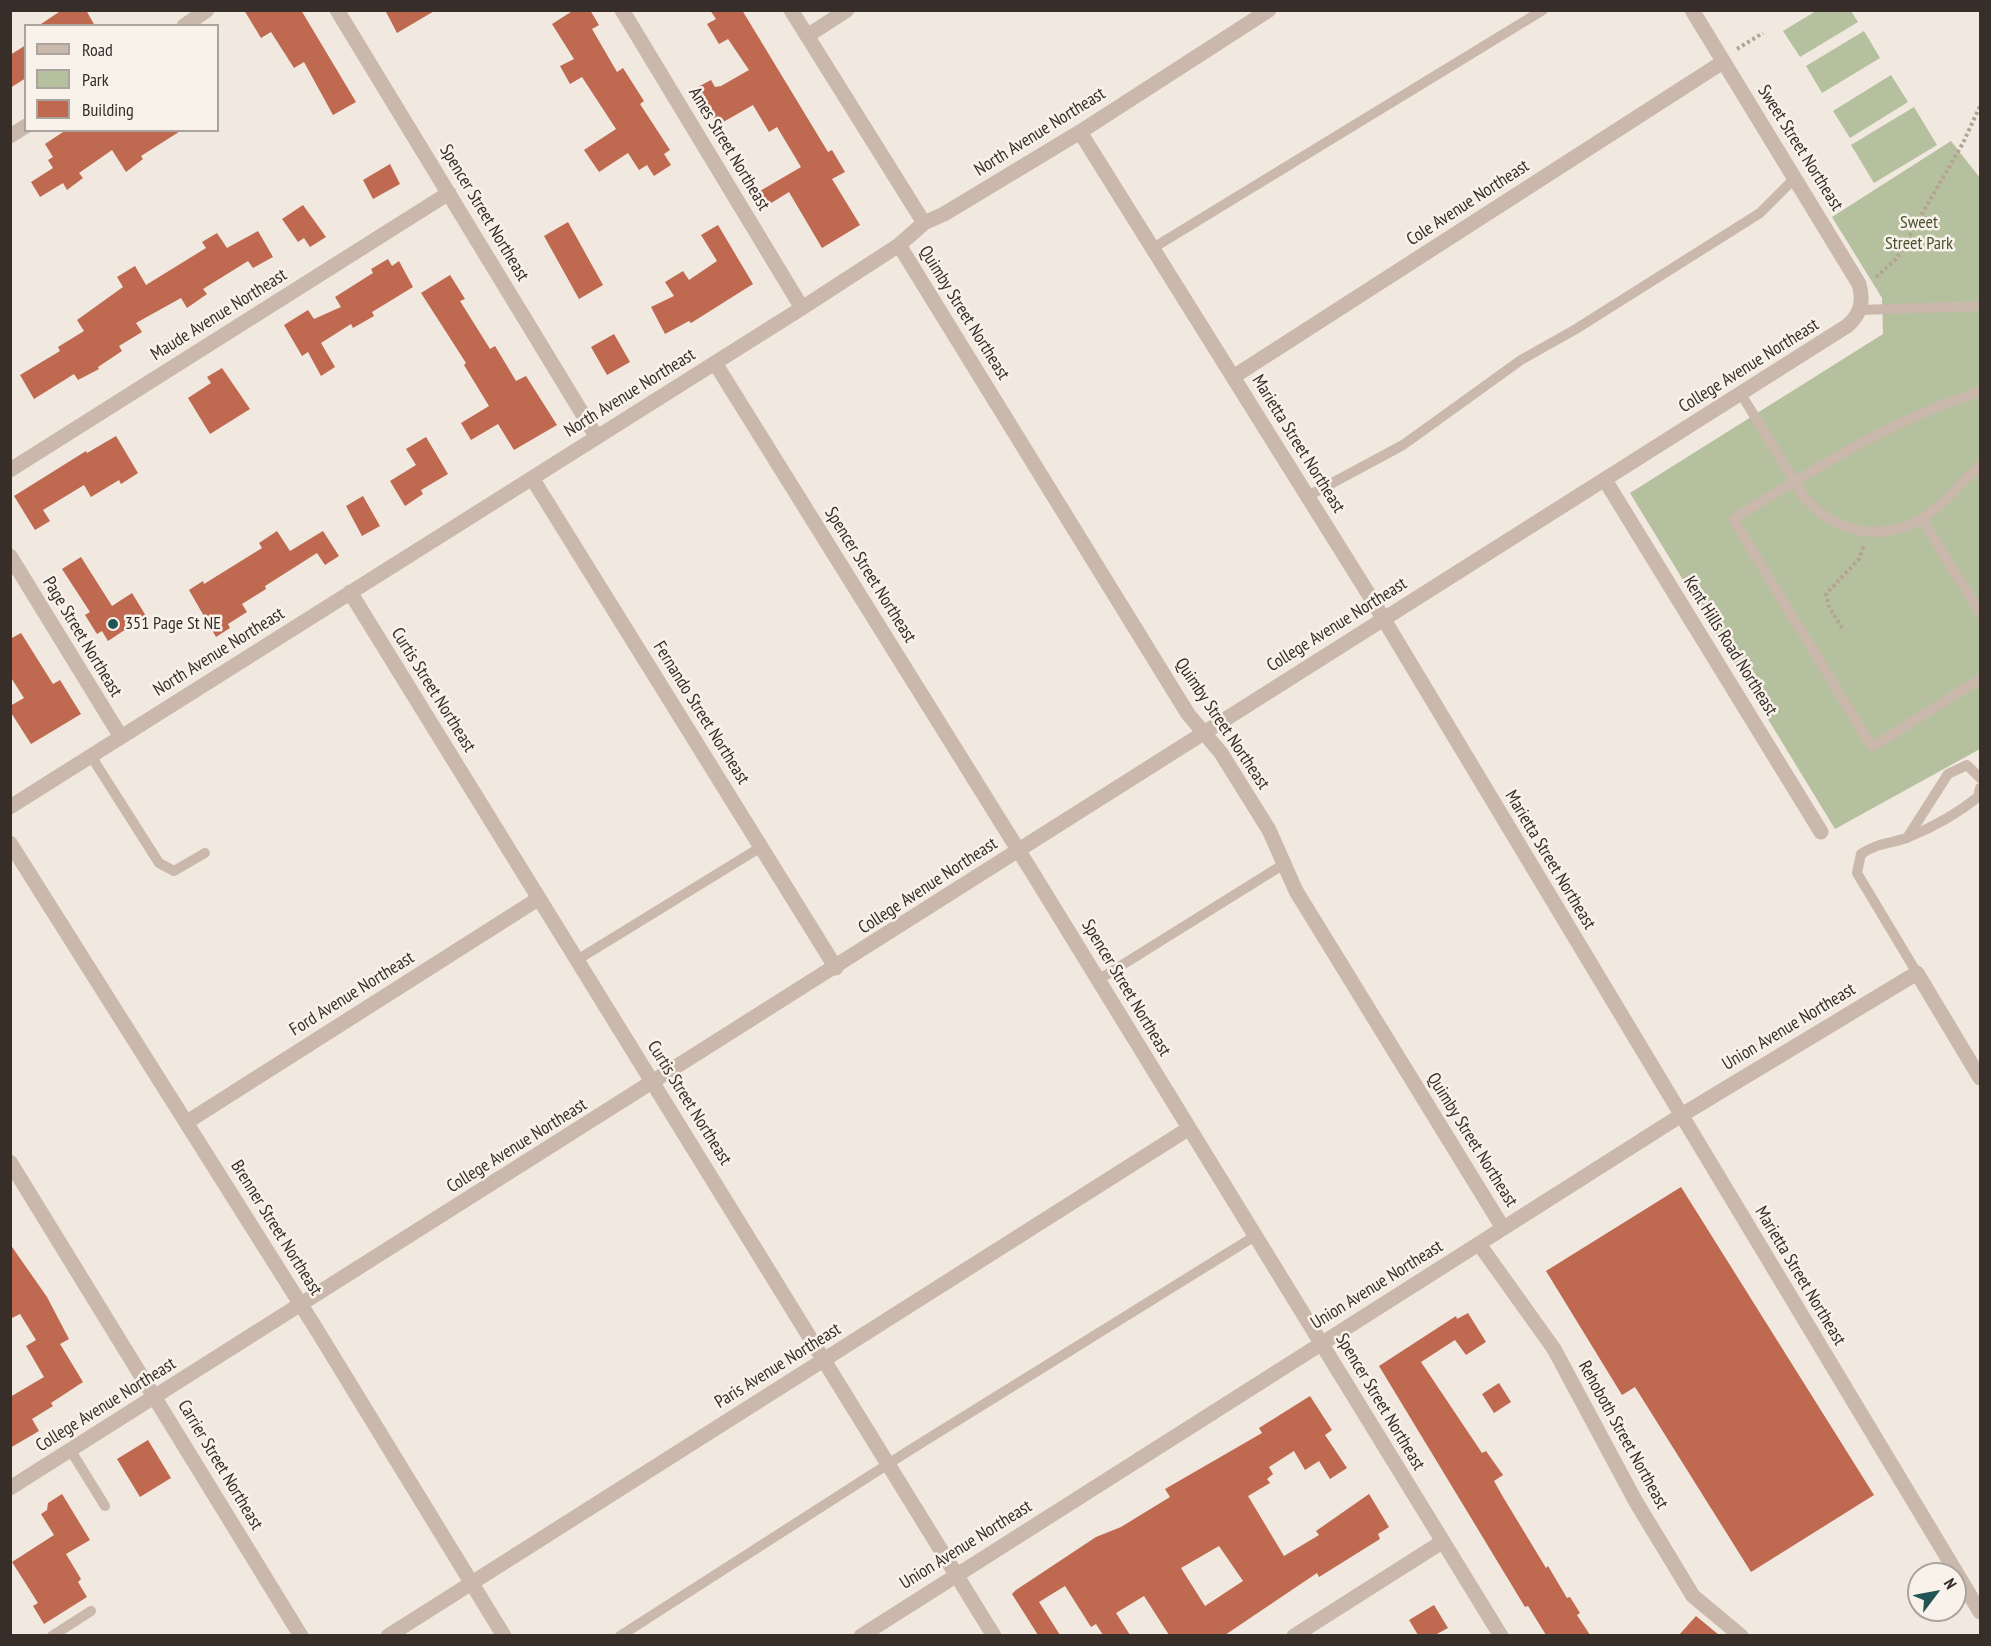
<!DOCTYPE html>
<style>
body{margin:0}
#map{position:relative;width:1991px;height:1646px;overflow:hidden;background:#f1e8df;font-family:"PT Sans Narrow",sans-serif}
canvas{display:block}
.frame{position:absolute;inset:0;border:12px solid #372e2a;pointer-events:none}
.legend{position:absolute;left:24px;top:24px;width:195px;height:108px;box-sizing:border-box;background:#f9f2eb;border:2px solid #aba49e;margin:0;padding:8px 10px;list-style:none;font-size:18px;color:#372e2a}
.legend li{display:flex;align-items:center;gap:12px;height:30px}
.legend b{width:30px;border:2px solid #aba49e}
.north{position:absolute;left:1907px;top:1562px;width:60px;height:60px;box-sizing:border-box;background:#f9f2eb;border:2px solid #aba49e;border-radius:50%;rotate:58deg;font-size:16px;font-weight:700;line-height:24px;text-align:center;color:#372e2a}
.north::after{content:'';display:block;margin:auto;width:21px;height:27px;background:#225456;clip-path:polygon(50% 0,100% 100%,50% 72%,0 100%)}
</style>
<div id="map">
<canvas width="1991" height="1646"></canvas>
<div class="frame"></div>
<ul class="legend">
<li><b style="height:8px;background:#c9b8ab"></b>Road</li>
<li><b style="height:16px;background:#b5c09f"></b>Park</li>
<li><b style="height:16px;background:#be6950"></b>Building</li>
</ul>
<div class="north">N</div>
</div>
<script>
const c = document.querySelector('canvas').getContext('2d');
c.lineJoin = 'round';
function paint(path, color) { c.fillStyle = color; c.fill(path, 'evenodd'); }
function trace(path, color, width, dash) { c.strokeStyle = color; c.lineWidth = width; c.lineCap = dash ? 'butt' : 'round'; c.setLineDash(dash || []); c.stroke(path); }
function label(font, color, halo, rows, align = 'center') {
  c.font = font + ' "PT Sans Narrow",sans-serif'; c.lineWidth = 5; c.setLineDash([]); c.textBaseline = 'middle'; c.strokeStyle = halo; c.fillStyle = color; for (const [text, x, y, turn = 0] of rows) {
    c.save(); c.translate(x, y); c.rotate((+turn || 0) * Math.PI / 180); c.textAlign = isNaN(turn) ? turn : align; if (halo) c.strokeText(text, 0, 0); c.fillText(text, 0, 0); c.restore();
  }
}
paint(new Path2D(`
 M1816,11h35l7,11 -58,35 -17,-26z
 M1864,31l16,27 -58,35 -16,-27z
 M1891,75l17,27 -58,36 -17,-27z
 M1914,107l23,38 -63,38 -23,-38z
 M1951,141l29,37v571l-145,80 -205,-336 253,-159 -1,-36 -50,-81z`), '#b5c09f');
paint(new Path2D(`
 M62,10h24l9,16h-57z
 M244,10h57l55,92 -23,13 -29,-53 -10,6 -23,-36 -10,6z
 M385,10h51l-39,23z
 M574,10h16l9,15 -7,4 25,43 6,-4 21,33 -4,3 30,46 -6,4 7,11 -17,11 -7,-11 -8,5 -11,-17 -29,19 -15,-22 32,-21 -34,-52 -12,7 -10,-18 14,-7 -22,-35z
 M710,10h32l86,142 4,-2 13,22 -13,7 28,46 -38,23 -33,-56 -21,13 -8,-14 41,-24 -24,-40 -8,5 -16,-27 -35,20 -22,-37 15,-8 4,7 6,-1 28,-16 -21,-31 -9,5 -12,-20 9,-5z
 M26,45v33l-16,10v-33z
 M66,130h116l-41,26 2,3 -17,13 -14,-22 -33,23 4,5 -16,12 -4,-7 -23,14 -9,-15 22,-14 -5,-8 5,-3 -8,-13z
 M390,164l10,20 -27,15 -10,-19z
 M303,205l23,32 -16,10 -6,-9 -6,4 -16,-23z
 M568,222l35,63 -24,14 -35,-63z
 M718,225l35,59 -62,39 -2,-2 -24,13 -14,-27 23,-11 -9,-14 18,-11 6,9 28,-19 -16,-26z
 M258,231l15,26 -20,11 -5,-7 -45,28 4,5 -20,14 -6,-10 -45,25 6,9 -23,14 3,5 -24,16 1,2 -21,11 -4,-6 -40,25 -14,-24 40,-24 -2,-4 26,-16 -7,-11 46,-33 -6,-10 18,-11 11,19 60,-37 -4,-6 15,-9 10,15z
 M388,259l4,7 7,-5 14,26 -41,25 2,4 -21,12 -2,-4 -30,19 14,24 -14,9 -13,-24 -6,4 -18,-31 24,-15 6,9 27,-12 -6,-10 38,-24 -2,-4z
 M450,275l15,24 -5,2 30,48 5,-3 21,35 10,-5 31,49 -43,25 -16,-26 -27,16 -10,-17 28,-17 -25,-41 2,-2 -45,-70z
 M614,334l16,28 -23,13 -16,-28z
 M222,368l28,41 -40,25 -22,-36 23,-15 -4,-6z
 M116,436l22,37 -17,11 -2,-4 -28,17 -7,-12 -41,25 7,11 -15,9 -21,-34 72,-45 1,2z
 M426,437l22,37 -27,16 2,4 -18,12 -15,-25 26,-16 -10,-16z
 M363,496l17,30 -18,10 -16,-30z
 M277,531l13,20 33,-20 16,25 -14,9 -8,-12 -52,33 1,3 -24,15 5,8 -19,12 2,4 -14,9 -27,-47 14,-9 1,3 58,-36 -3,-5z
 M81,557l31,49 20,-13 14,23 -38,25 -6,-10 -5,3 -12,-19 5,-3 -28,-43z
 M21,633l32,51 7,-4 21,34 -50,30 -21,-33v-5l14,-8 -14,-22v-37z
 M1681,1187l193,308 -123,77 -116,-185 -13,8 -76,-124z
 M10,1244l37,53 22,42 -9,5 23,38 -32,21 2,3 -21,13 7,12 -29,17v-51l34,-20 -18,-31 10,-6 -16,-26 -10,5z
 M1468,1313l18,29 -20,13 -11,-15 -34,22 61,91 4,-2 17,24 -9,6 9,16 43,71 2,-2 19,32 3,-1 10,16 -3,2 13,20h-44l-18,-29 -3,1 -146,-241 77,-50 1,3z
 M1499,1383l12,19 -17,11 -12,-19z
 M1310,1396l22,34 -7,5 22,33 -17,11 -11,-18 -14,9 -11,-19 -25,16 4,7 -6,5 3,4 -22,13 36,60 35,-21 -3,-4 53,-37 20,33 -11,7 2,5 -61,38 -2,-4 -92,62h-56l-25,-39 -28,17 14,22h-27l-7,-11 -5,3 -26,-41 -26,16 21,33h-22l-26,-41 4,-4 80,-53 25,-10 49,-30 -5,-8 97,-56 -3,-5zM1219,1546l24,35 -38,25 -24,-38z
 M148,1440l23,38 -31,19 -23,-38z
 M62,1494l28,46 -24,14 15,25 -3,3 9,15 -43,27 -11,-18 5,-3 -26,-41 42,-27 -13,-21 6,-4 1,-7z
 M1434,1605l14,23 -13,7h-17l-9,-15z
 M1696,1616l23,19h-40z`), '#be6950');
trace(new Path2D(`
 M1737,49l26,-16
 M1876,277l20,-18 67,-116 17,-37
 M1842,628l-13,-21 -3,-13 33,-35 5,-14`), '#b5a295', 4, [3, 3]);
trace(new Path2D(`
 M1153,248l390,-238
 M1860,310l120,-4
 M1980,392c-89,27 -168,79 -247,127l139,228 108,-68
 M1741,394l63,103c30,35 76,46 117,22 23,-13 39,-37 59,-53
 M1308,496l95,-51 118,-85 55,-31 184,-116 35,-35
 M1922,519l58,94
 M91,756l68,107 15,8 31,-18
 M1907,838l41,-64 19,-9 13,13
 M577,960l184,-113
 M1917,973l-60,-100 4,-19c18,-12 30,-10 48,-17 24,-10 48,-23 69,-40l2,-9
 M1098,980l186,-116
 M71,1451l34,55
 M52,1636l39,-25
 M620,1636l290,-186 345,-214`), '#c9b8ab', 10);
trace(new Path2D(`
 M337,10l259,426
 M622,10l180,298
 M791,10l133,213
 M807,36l40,-26
 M1080,132l291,466 609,1014
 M899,245l289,469 33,39 48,77 27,61 207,337
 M715,363l317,509 469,764
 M1233,377l490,-315
 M10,470l439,-277
 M532,478l304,490
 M1605,480l216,352
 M10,556l111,181
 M350,592l644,1044
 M10,807l792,-499 97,-63 25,-22 20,-9 136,-82 189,-122
 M10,843l305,484 189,309
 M187,1122l351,-223
 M10,1162l291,474
 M1479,1244l75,105 82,153 57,94 48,40
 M388,1636l800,-507
 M861,1636l819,-520 237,-143 63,105
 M1294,1636l148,-94`), '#c9b8ab', 15);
trace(new Path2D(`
 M184,26l23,-16
 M10,136l16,-10
 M10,1488l1837,-1162c14,-12 17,-25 12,-42l-167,-274`), '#c9b8ab', 15);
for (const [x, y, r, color] of [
 [113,624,6,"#225456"]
]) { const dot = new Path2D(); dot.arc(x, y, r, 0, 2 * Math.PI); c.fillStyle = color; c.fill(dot); trace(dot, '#f9f2eb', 2); }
label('18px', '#372e2a', '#f9f2eb', [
 ["North Avenue Northeast",1040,132,-32],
 ["Sweet Street Northeast",1800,148,58],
 ["Ames Street Northeast",729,149,59],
 ["Cole Avenue Northeast",1468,203,-33],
 ["Spencer Street Northeast",484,213,59],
 ["Quimby Street Northeast",964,313,58],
 ["Maude Avenue Northeast",219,315,-32],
 ["College Avenue Northeast",1749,366,-32],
 ["North Avenue Northeast",630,393,-32],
 ["Marietta Street Northeast",1298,444,58],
 ["Spencer Street Northeast",870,575,58],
 ["College Avenue Northeast",1337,625,-32],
 ["Page Street Northeast",82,637,59],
 ["Kent Hills Road Northeast",1730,646,58],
 ["North Avenue Northeast",219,652,-32],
 ["Curtis Street Northeast",433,690,58],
 ["Fernando Street Northeast",701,713,58],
 ["Quimby Street Northeast",1222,724,56],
 ["Marietta Street Northeast",1550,860,59],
 ["College Avenue Northeast",928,886,-33],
 ["Spencer Street Northeast",1126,988,59],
 ["Ford Avenue Northeast",352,994,-32],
 ["Union Avenue Northeast",1789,1027,-31],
 ["Curtis Street Northeast",689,1103,58],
 ["Quimby Street Northeast",1472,1140,58],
 ["College Avenue Northeast",517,1146,-32],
 ["Brenner Street Northeast",276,1228,58],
 ["Marietta Street Northeast",1800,1276,59],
 ["Union Avenue Northeast",1377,1285,-32],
 ["Paris Avenue Northeast",778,1366,-32],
 ["Spencer Street Northeast",1380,1402,59],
 ["College Avenue Northeast",106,1405,-32],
 ["Rehoboth Street Northeast",1623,1435,61],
 ["Carrier Street Northeast",220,1465,59],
 ["Union Avenue Northeast",966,1545,-32]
]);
label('18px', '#47542f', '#f9f2eb', [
 ["Sweet",1919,223],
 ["Street Park",1919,244]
]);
label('18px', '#372e2a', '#f9f2eb', [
 ["351 Page St NE",125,624]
], 'left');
</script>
